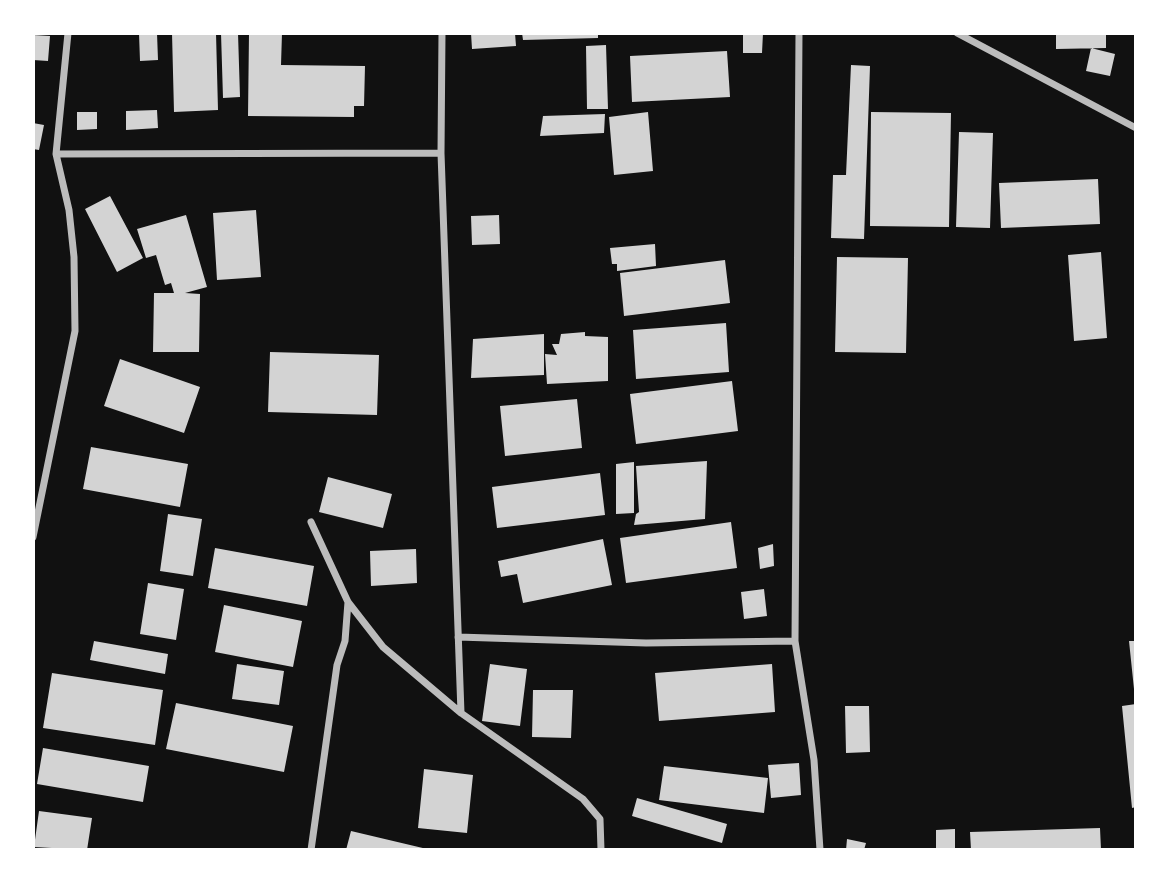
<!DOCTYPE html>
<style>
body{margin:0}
#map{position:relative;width:1169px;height:883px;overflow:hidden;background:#111;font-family:"Asap Condensed",sans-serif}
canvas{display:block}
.frame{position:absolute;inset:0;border:35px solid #fff;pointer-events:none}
</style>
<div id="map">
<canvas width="1169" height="883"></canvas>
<div class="frame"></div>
</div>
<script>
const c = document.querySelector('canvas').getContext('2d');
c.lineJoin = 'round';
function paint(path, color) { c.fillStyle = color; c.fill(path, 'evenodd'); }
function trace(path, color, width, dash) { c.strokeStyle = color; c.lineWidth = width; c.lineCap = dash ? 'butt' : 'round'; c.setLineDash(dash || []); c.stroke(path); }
paint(new Path2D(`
 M139,33h18l1,27 -18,1z
 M172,33h44l2,77 -44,2z
 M221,33h17l2,64 -17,1z
 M249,33h33l-1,32 84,1 -1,40h-10v11l-106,-1z
 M471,33h44l1,13 -44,3z
 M522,33h76v5l-75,2z
 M743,33h20l-1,20h-19z
 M1056,33h50v15l-50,1z
 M33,35l17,1 -2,25 -15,-1z
 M606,45l2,64h-21l-1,-63z
 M1091,48l24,6 -5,22 -24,-5z
 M727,51l3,46 -98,5 -2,-46z
 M851,65l19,1 -6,173 -33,-1 2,-63h13z
 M157,110l1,18 -32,2v-19z
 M77,112h20v17l-20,1z
 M648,112l5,59 -39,4 -5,-58z
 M871,112l80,1 -2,114 -79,-1z
 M605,114l-1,19 -64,3 3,-20z
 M33,123l11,2 -5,25 -6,-1z
 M959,132l34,1 -3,95 -34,-1z
 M1098,179l2,45 -99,4 -2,-45z
 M110,196l33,62 -26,14 -32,-63z
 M256,210l5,67 -44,3 -4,-67z
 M186,215l21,72 -22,6 15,1 -1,58h-46l1,-59h20l-3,-10 -6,2 -9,-30 -10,3 -9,-29z
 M499,215l1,29 -28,1 -1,-29z
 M655,244l1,22 -39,5v-7h-5l-2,-16z
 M1101,252l6,86 -33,3 -6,-86z
 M837,257l71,1 -2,95 -71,-1z
 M725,260l5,43 -106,13 -4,-43z
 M726,323l3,49 -93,7 -3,-49z
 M585,332v4l23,1v44l-61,3 -2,-30 12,1 -5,-11h7l2,-10z
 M544,334v41l-73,3 2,-39z
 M270,352l109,3 -2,60 -109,-3z
 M120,359l80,28 -16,46 -80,-27z
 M732,381l6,50 -102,13 -6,-50z
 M577,399l5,49 -77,8 -5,-50z
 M91,447l97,17 -8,43 -97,-18z
 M707,461l-2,58 -71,6 2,-11 3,-2 -3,-46z
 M634,462v51l-18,1v-50z
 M600,473l5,42 -108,13 -5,-41z
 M328,477l64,17 -9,34 -64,-16z
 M168,514l34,5 -9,57 -33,-5z
 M731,522l6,46 -111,15 -6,-45z
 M603,539l9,46 -89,18 -6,-29 -16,3 -3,-16z
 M773,544l1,22 -14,3 -2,-21z
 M215,548l99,18 -7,40 -99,-18z
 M416,549l1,34 -46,3 -1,-35z
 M148,583l36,6 -8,51 -36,-6z
 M764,589l3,27 -23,3 -3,-27z
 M224,605l78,16 -9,46 -78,-15z
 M94,641l74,13 -3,20 -75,-14z
 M1129,641h7v48h-2z
 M237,664l47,7 -5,34 -47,-6z
 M490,664l37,5 -7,57 -38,-5z
 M772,664l3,48 -116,9 -4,-48z
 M52,673l111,17 -8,55 -112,-17z
 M533,690h40l-2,48 -39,-1z
 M176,703l117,23 -9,46 -118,-23z
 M1136,704v103l-4,1 -10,-102z
 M845,706h24l1,46 -24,1z
 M43,748l106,18 -6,36 -106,-18z
 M799,763l2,32 -30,3 -3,-33z
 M664,766l104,12 -4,35 -105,-13z
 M424,769l49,6 -6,58 -49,-5z
 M637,798l90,26 -5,19 -90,-27z
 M39,811l53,7 -5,32 -53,-3z
 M1100,828l1,22h-130l-1,-18z
 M955,829v21h-19v-20z
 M351,831l76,18v1h-81z
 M847,839l19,4 -2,7h-18z`), '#d3d3d3');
trace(new Path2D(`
 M442,33l-1,120 20,560
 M799,33l-4,608 19,119 6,90
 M957,33l179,95
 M56,154l385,-1
 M311,522l37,80 35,45 78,66 122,86 17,20 1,31
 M33,537l42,-206 -1,-74 -5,-47 -13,-56 12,-121
 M458,637l188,6 149,-2
 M311,850l26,-185 8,-24 3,-39`), '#bcbcbc', 7);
</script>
